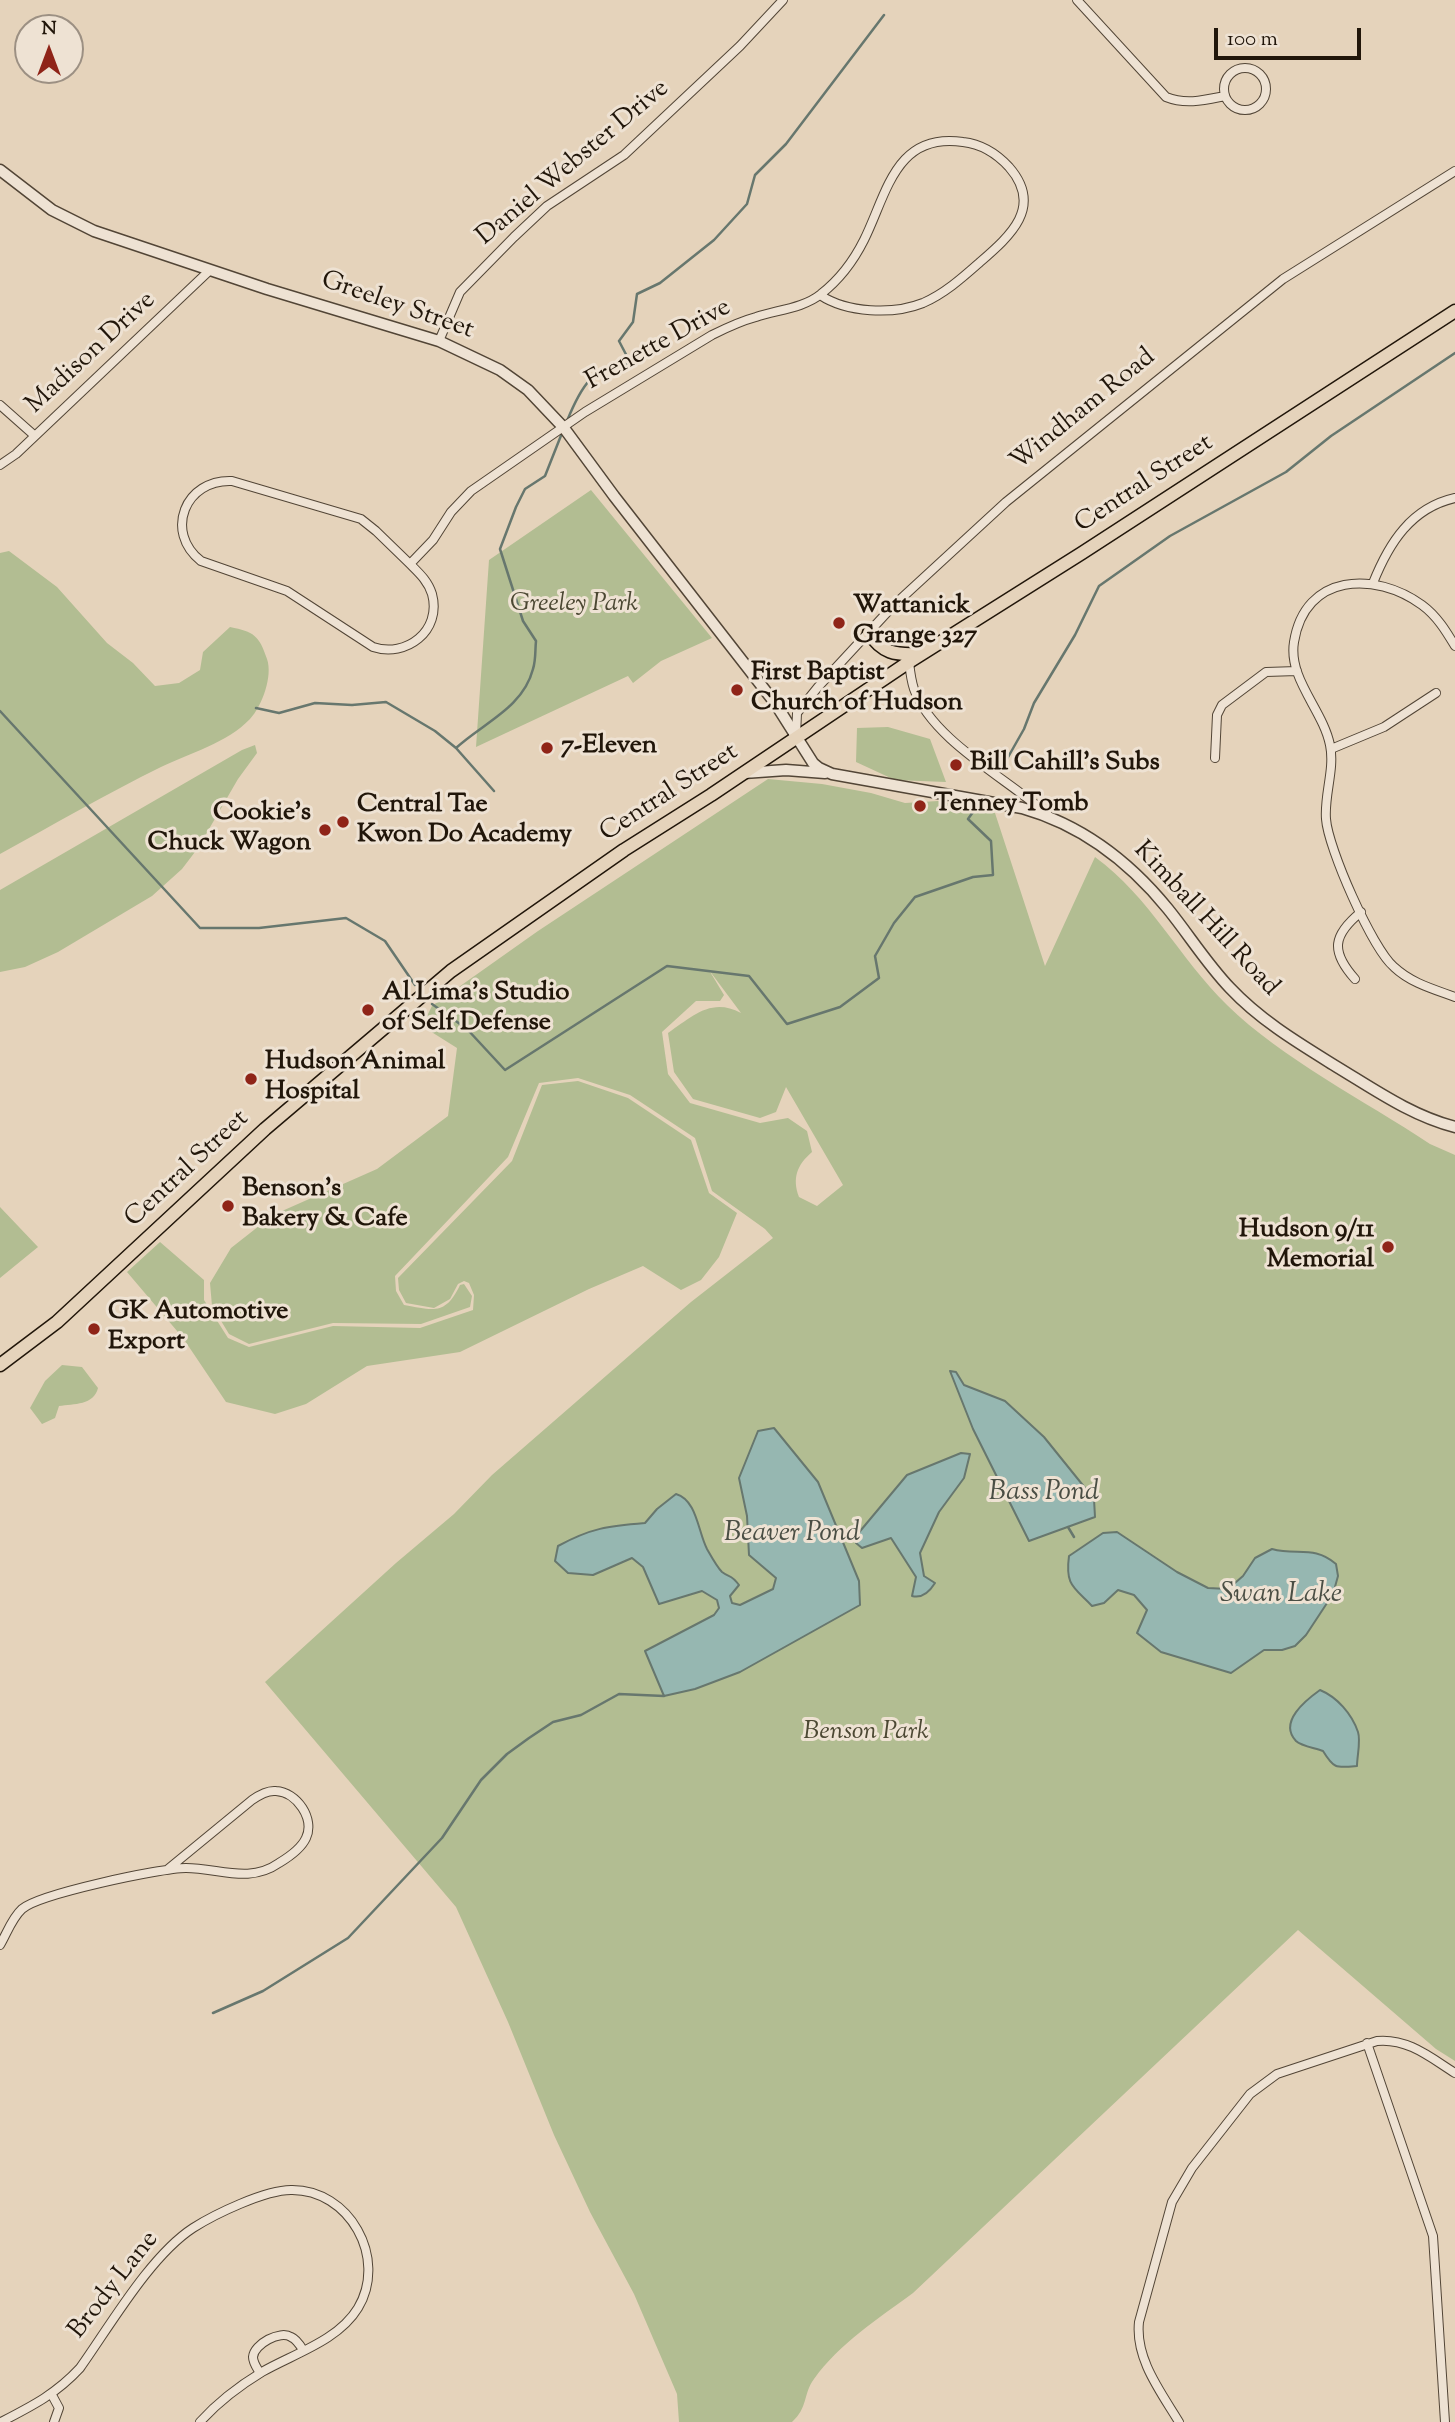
<!DOCTYPE html>
<style>
body{margin:0}
#map{position:relative;width:1455px;height:2422px;overflow:hidden;background:#e5d3bb;font-family:"Sorts Mill Goudy",serif}
canvas{display:block}
.north{position:absolute;left:14px;top:14px;width:70px;height:70px;box-sizing:border-box;background:#eee2d3;border:2px solid #9c9083;border-radius:50%;rotate:0deg;font-size:19px;font-weight:700;line-height:28px;text-align:center;color:#21160a}
.north::after{content:'';display:block;margin:auto;width:24px;height:32px;background:#8f2418;clip-path:polygon(50% 0,100% 100%,50% 72%,0 100%)}
.scale{position:absolute;left:1214px;top:28px;width:147px;height:32px;box-sizing:border-box;border:4px solid #21160a;border-top:0;padding-left:9px;font-size:21px;line-height:24px;white-space:nowrap;color:#21160a;-webkit-text-stroke:5px #eee2d3;paint-order:stroke}
</style>
<div id="map">
<canvas width="1455" height="2422"></canvas>
<div class="north">N</div>
<div class="scale">100 m</div>
</div>
<script>
const c = document.querySelector('canvas').getContext('2d');
c.lineJoin = 'round';
function paint(path, color) { c.fillStyle = color; c.fill(path, 'evenodd'); }
function trace(path, color, width, dash) { c.strokeStyle = color; c.lineWidth = width; c.lineCap = dash ? 'butt' : 'round'; c.setLineDash(dash || []); c.stroke(path); }
function label(font, color, halo, rows, align = 'center') {
  c.font = font + ' "Sorts Mill Goudy",serif'; c.lineWidth = 6; c.setLineDash([]); c.textBaseline = 'middle'; c.strokeStyle = halo; c.fillStyle = color; for (const [text, x, y, turn = 0] of rows) {
    c.save(); c.translate(x, y); c.rotate((+turn || 0) * Math.PI / 180); c.textAlign = isNaN(turn) ? turn : align; if (halo) c.strokeText(text, 0, 0); c.fillText(text, 0, 0); c.restore();
  }
}
paint(new Path2D(`
 M591,490l121,148 -51,23 -28,22 -5,-7 -152,71 13,-187z
 M9,551l48,36 50,56 26,20 22,23 24,-3 21,-13 3,-18 27,-25c24,5 29,8 37,32 6,17 -5,47 -17,60 -23,24 -60,34 -89,48 -55,27 -108,58 -161,87v-301z
 M888,727l42,12 16,43 -51,-2 -39,-18 1,-34z
 M255,745l2,8 -19,26 -40,69 -16,21 -30,27 -94,56 -33,15 -25,5v-82l242,-140z
 M768,779l54,5 49,9 34,10 33,-2 57,12 50,153 50,-109c55,40 84,101 132,148 55,54 137,95 203,139l25,11v906l-19,-12 -138,-119 -385,363c-34,25 -74,51 -99,86 -11,15 -6,29 -22,43h-113l-2,-28 -43,-100 -44,-82 -36,-77 -46,-113 -52,-115 -191,-225 131,-119 58,-49 38,-39 199,-173 82,-64 -8,-9 -53,-38 -17,-53 -65,-43 -52,-17 -39,5 -31,74 -113,119 1,15 8,14c30,5 41,11 56,-20l4,-1 8,12 -2,11 -49,17 -88,-1 -84,21 -20,-10 -17,-28 -2,-23 21,-35 42,-33 104,-46 71,-53 9,-68 -35,-22 10,-20 106,-75zM709,970l32,43c-30,-16 -49,4 -73,20l6,39 19,27 67,19 16,-6 10,-25 57,98 -26,21 -18,-9c-7,-19 -2,-32 13,-45l-5,-21 -19,-13 -28,5 -70,-20 -22,-29 -6,-42 34,-31h24l4,-6z
 M578,1081l50,17 63,42 18,53 28,20 -18,44 -18,23 -20,10 -38,-24 -54,23 -129,63 -93,14 -61,38 -31,10 -49,-12 -43,-64 -56,-66 33,-30 44,38v20l24,38 21,9 84,-21 87,2 53,-18 1,-15 -5,-12 -5,-2 -6,3 -8,15 -16,9 -28,-5 -7,-13 -1,-12 114,-117 30,-76z
 M0,1207l38,40 -38,31z
 M62,1365l20,2 16,21c-4,17 -24,16 -39,18l-4,12 -13,6 -12,-16 15,-27z`), '#b2bd92');
const water = new Path2D(`
 M950,1371l6,1 8,13 41,16 39,36 50,62 1,18 -66,24 -56,-112z
 M774,1428l44,54 41,99 1,24 -120,67 -45,17 -31,7 -19,-45 69,-36 5,-7 -2,-8 -15,-9 -43,13 -16,-37 -11,-9 -39,17 -25,-2 -13,-12 3,-15c33,-18 50,-20 87,-23l12,-14 19,-15c21,6 22,38 31,55 4,7 10,18 15,23 8,6 9,2 17,13l-9,11 2,7 8,2 33,-16 3,-11 -27,-23 -2,-39 -8,-38 19,-47z
 M961,1453l9,1 -6,24 -25,34 -19,41 4,23 11,7c-5,8 -12,16 -23,13l4,-19 -25,-39 -29,10 -6,-5v-7l51,-61z
 M1117,1532l60,40 31,16 20,1 15,-13 12,-18 17,-9c25,7 42,-4 64,15l2,12 -5,18 -27,41 -11,11 -13,4h-18l-33,23 -70,-21 -24,-19 10,-23 -13,-15 -16,-5 -14,13 -12,3c-18,-19 -27,-20 -23,-50l34,-23z
 M1320,1690c17,7 32,24 38,42 3,9 -1,24 -1,34 -21,2 -23,3 -34,-15 -8,-3 -22,-5 -27,-10 -18,-19 10,-41 24,-51z`);
paint(water, '#96b7b1');
trace(water, '#67776e', 2);
trace(new Path2D(`
 M567,421c13,-32 26,-58 64,-57l-12,-23 14,-19 4,-28 23,-11 54,-43 33,-36 8,-29 31,-31 98,-129
 M256,708l23,5 36,-10 37,2 34,-3 49,29 21,17 38,43
 M0,711l200,217h59l87,-10 39,23 30,44
 M456,748c27,-25 67,-40 77,-79 3,-9 2,-19 3,-28l-13,-20 -23,-72 16,-42 9,-18 20,-13 17,-43
 M1003,766l21,-37 10,-26 41,-68 24,-49 71,-50 116,-64 45,-36 124,-83
 M432,1004l35,25 38,41 162,-104 82,10 38,48 53,-17 39,-29 -4,-22 19,-33 21,-26 58,-20 20,-2 -2,-34 -23,-22 5,-7
 M1068,1527l6,10
 M213,2013l50,-22 85,-53 94,-100 39,-58 26,-26 22,-16 24,-16 28,-7 38,-21 45,2`), '#67776e', 2.5);
const minor = new Path2D(`
 M1077,0l89,97c20,8 39,3 59,-1
 M1224 89a21 21 0 1 1 42 0a21 21 0 1 1-42 0Z
 M439,341l21,-49 54,-55 33,-31 77,-51 116,-109 43,-46
 M0,405l35,31
 M0,465l16,-11 194,-184
 M410,564l-34,-33 -15,-12 -129,-38c-47,-2 -68,51 -31,80l86,30 86,56c33,11 69,-16 59,-53 -4,-13 -13,-21 -22,-30l23,-24 18,-28 20,-21 114,-79 127,-77c14,-7 29,-14 44,-18 21,-7 48,-9 65,-23 18,-14 33,-34 43,-54 23,-46 31,-108 99,-98 18,2 34,12 46,25 35,40 1,69 -30,96 -17,15 -35,31 -56,40 -30,12 -76,10 -103,-8
 M1373,583c16,-40 38,-75 82,-85
 M1455,646c-9,-15 -18,-30 -33,-41 -47,-34 -117,-32 -128,37 -6,37 29,68 36,103 5,24 -6,50 -4,74 2,29 46,129 68,148 17,16 39,22 61,30
 M909,662c1,9 2,18 5,27 18,51 94,90 134,126
 M796,736l1,-23 21,-26 75,-81 113,-104 277,-223 172,-108
 M1331,749l53,-22 52,-34
 M1215,758l2,-43 5,-10 44,-33 31,-1
 M1355,979c-25,-28 -22,-44 6,-67
 M0,1945c7,-12 12,-27 22,-36 17,-15 139,-41 164,-41 33,0 63,16 93,-5 10,-6 22,-14 27,-25 9,-19 -9,-46 -30,-47 -9,-1 -17,4 -24,9l-84,69
 M1367,2043l66,193 12,186
 M260,2373c-3,-5 -7,-10 -7,-16 1,-13 27,-27 38,-20 5,2 9,8 12,13
 M52,2395l7,13 -5,14
 M1,2422c31,-16 55,-28 79,-54 30,-42 70,-112 113,-140 22,-14 72,-38 98,-38 58,-1 97,68 67,118 -20,33 -65,46 -96,64 -23,14 -44,30 -62,50
 M1179,2422c-18,-30 -44,-63 -40,-100l33,-120 20,-34 58,-74 27,-20 100,-33c31,-3 54,17 78,32`);
const tertiary = new Path2D(`
 M0,170l52,40 42,21 173,58 172,52 61,29 28,20 36,38 50,68 161,207 38,60 6,5 13,6 190,34c60,17 107,53 146,101 21,26 39,55 62,79 31,33 70,56 107,79 38,23 75,49 118,60
 M744,773l42,-3 39,3`);
const primary = new Path2D(`
 M869,633c13,20 26,22 49,21
 M0,1365l57,-43 208,-193 186,-158 173,-121 87,-55 198,-133 173,-109 373,-242`);
trace(minor, '#524536', 10);
trace(tertiary, '#524536', 13);
trace(primary, '#21160a', 15);
trace(minor, '#eee2d3', 8);
trace(tertiary, '#eee2d3', 10);
trace(primary, '#e5d3bb', 12);
for (const [x, y, r, color] of [
 [839,623,7,"#8f2418"],
 [737,690,7,"#8f2418"],
 [547,748,7,"#8f2418"],
 [956,765,7,"#8f2418"],
 [920,806,7,"#8f2418"],
 [343,822,7,"#8f2418"],
 [325,830,7,"#8f2418"],
 [368,1010,7,"#8f2418"],
 [251,1079,7,"#8f2418"],
 [228,1206,7,"#8f2418"],
 [1388,1247,7,"#8f2418"],
 [94,1329,7,"#8f2418"]
]) { const dot = new Path2D(); dot.arc(x, y, r, 0, 2 * Math.PI); c.fillStyle = color; c.fill(dot); trace(dot, '#eee2d3', 2.5); }
label('26px', '#21160a', '#eee2d3', [
 ["Daniel Webster Drive",574,164,-40],
 ["Greeley Street",397,307,19],
 ["Frenette Drive",659,346,-29],
 ["Madison Drive",92,354,-43],
 ["Windham Road",1084,411,-39],
 ["Central Street",1145,485,-33],
 ["Central Street",670,794,-33],
 ["Kimball Hill Road",1205,920,47],
 ["Central Street",188,1170,-43],
 ["Brody Lane",115,2286,-52]
]);
label('italic 26px', '#4c4833', '#eee2d3', [
 ["Greeley Park",574,606],
 ["Benson Park",866,1734]
]);
label('bold 26px', '#21160a', '#eee2d3', [
 ["Wattanick",853,608],
 ["Grange 327",853,638],
 ["First Baptist",751,675],
 ["Church of Hudson",751,705],
 ["7-Eleven",561,748],
 ["Bill Cahill's Subs",970,765],
 ["Tenney Tomb",934,806],
 ["Central Tae",357,807],
 ["Kwon Do Academy",357,837],
 ["Cookie's",311,815,"right"],
 ["Chuck Wagon",311,845,"right"],
 ["Al Lima's Studio",382,995],
 ["of Self Defense",382,1025],
 ["Hudson Animal",265,1064],
 ["Hospital",265,1094],
 ["Benson's",242,1191],
 ["Bakery & Cafe",242,1221],
 ["Hudson 9/11",1374,1232,"right"],
 ["Memorial",1374,1262,"right"],
 ["GK Automotive",108,1314],
 ["Export",108,1344]
], 'left');
label('italic 28px', '#4a4e44', '#eee2d3', [
 ["Bass Pond",1044,1494],
 ["Beaver Pond",792,1535],
 ["Swan Lake",1281,1596]
]);
</script>
